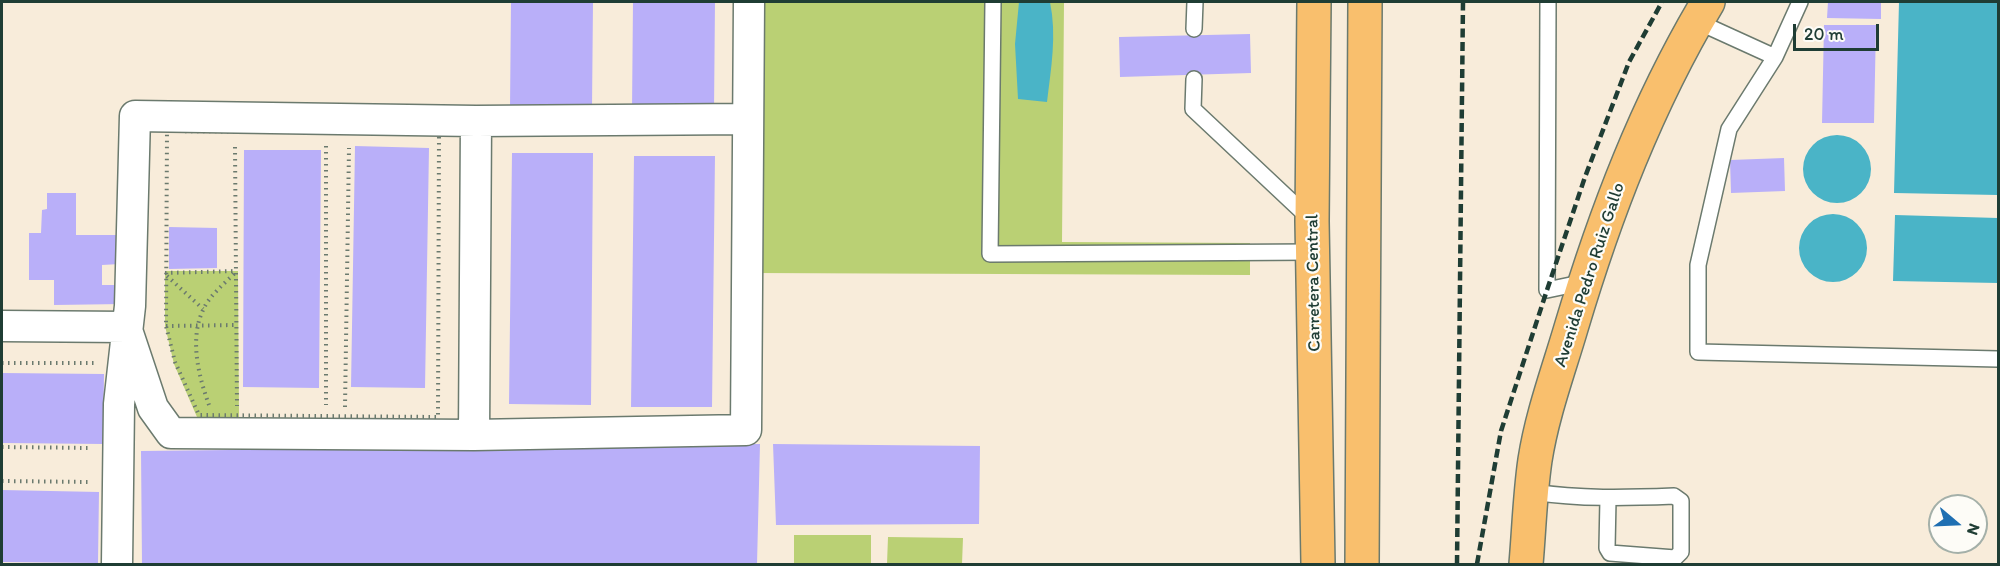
<!DOCTYPE html>
<style>
body{margin:0}
#map{position:relative;width:2000px;height:566px;overflow:hidden;background:#f8ecda;font-family:Itim,sans-serif}
canvas{display:block}
.frame{position:absolute;inset:0;border:3px solid #1f3d34;pointer-events:none}
.north{position:absolute;left:1928px;top:494px;width:60px;height:60px;box-sizing:border-box;background:#fdfcf7;border:2px solid #a4b0a9;border-radius:50%;rotate:109deg;font-size:16px;font-weight:700;line-height:24px;text-align:center;color:#1f3d34}
.north::after{content:'';display:block;margin:auto;width:21px;height:27px;background:#1f6fb2;clip-path:polygon(50% 0,100% 100%,50% 72%,0 100%)}
.scale{position:absolute;left:1793px;top:24px;width:86px;height:27px;box-sizing:border-box;border:3px solid #1f3d34;border-top:0;padding-left:8px;font-size:18px;line-height:21px;white-space:nowrap;color:#1f3d34;-webkit-text-stroke:4px #fdfcf7;paint-order:stroke}
</style>
<div id="map">
<canvas width="2000" height="566"></canvas>
<div class="frame"></div>
<div class="north">N</div>
<div class="scale">20 m</div>
</div>
<script>
const c = document.querySelector('canvas').getContext('2d');
c.lineJoin = 'round';
function paint(path, color) { c.fillStyle = color; c.fill(path, 'evenodd'); }
function trace(path, color, width, dash) { c.strokeStyle = color; c.lineWidth = width; c.lineCap = dash ? 'butt' : 'round'; c.setLineDash(dash || []); c.stroke(path); }
function label(font, color, halo, rows, align = 'center') {
  c.font = font + ' Itim,sans-serif'; c.lineWidth = 4.5; c.setLineDash([]); c.textBaseline = 'middle'; c.strokeStyle = halo; c.fillStyle = color; for (const [text, x, y, turn = 0] of rows) {
    c.save(); c.translate(x, y); c.rotate((+turn || 0) * Math.PI / 180); c.textAlign = isNaN(turn) ? turn : align; if (halo) c.strokeText(text, 0, 0); c.fillText(text, 0, 0); c.restore();
  }
}
paint(new Path2D(`
 M756,2h308l-2,240 188,1v32l-496,-2z
 M165,271h73l1,146h-42l-23,-53 -9,-38z
 M794,535h77v29h-77z
 M888,537l75,1 -1,26h-75z`), '#bad074');
paint(new Path2D(`
 M1019,2h31c7,33 1,67 -3,100l-29,-3 -3,-55z
 M1899,2h99v193l-104,-2z
 M1803 169a34 34 0 1 1 68 0a34 34 0 1 1-68 0Z
 M1799 248a34 34 0 1 1 68 0a34 34 0 1 1-68 0Z
 M1895,215l103,3v65l-105,-2z`), '#4ab4c7');
paint(new Path2D(`
 M511,2h82l-1,106h-82z
 M633,2h82l-1,109 -82,-1z
 M1828,2h53v17l-54,-1z
 M1824,25h52l-2,98h-52z
 M1250,34l1,39 -131,4 -1,-40z
 M355,146l74,2 -4,240 -74,-1z
 M244,150h77l-2,238 -76,-1z
 M512,153h81l-2,252 -82,-1z
 M634,156h81l-3,251h-81z
 M1784,158l1,33 -54,2 -1,-33z
 M47,193h29v42h44v29l-18,1v20h21v19l-69,1v-25h-25v-47h12l1,-23 5,-1z
 M169,227l48,1v40l-48,1z
 M2,373l102,1 -1,70 -101,-1z
 M760,444l-3,120h-615l-1,-113z
 M773,444l207,2 -1,78 -203,1z
 M2,490l97,2 -1,71 -96,-1z`), '#b9aff9');
const service = new Path2D(`
 M993,2l-3,252 323,-2
 M1548,2l-1,288 38,-8
 M1800,2l-25,55 -46,72 -31,136v87l300,7
 M1696,21l79,36
 M1194,29l1,-27
 M1194,79l-1,30 116,109
 M1532,492c50,7 92,6 142,4l7,5v51l-6,6 -65,-5 -3,-5 1,-49`);
const minor = new Path2D(`
 M2,326l124,1 27,81 18,25 303,2 272,-5 3,-428
 M474,435l2,-314
 M117,564l2,-160 11,-98 5,-190 341,5 272,-2`);
const primary = new Path2D(`
 M1362,564l3,-562`);
const trunk = new Path2D(`
 M1314,2l-2,219 6,343
 M1526,564c3,-34 4,-70 9,-104 7,-45 23,-88 36,-132 34,-114 76,-224 137,-326`);
trace(service, '#6b7a6e', 18);
trace(minor, '#6b7a6e', 33);
trace(primary, '#6b7a6e', 36);
trace(trunk, '#6b7a6e', 36);
trace(new Path2D(`
 M167,131l272,2 -1,284 -239,-2 -24,-53 -9,-36z
 M326,146v259
 M235,147l2,259
 M165,273l71,-2
 M167,276l36,33
 M166,326l70,-1
 M2,363h92
 M209,405c-10,-28 -20,-65 -6,-95 6,-14 22,-27 33,-38
 M345,407l4,-259
 M2,447l89,1
 M2,481l87,1`), '#6b7a6e', 4, [1.5, 4.5]);
trace(service, '#fff', 15);
trace(minor, '#fff', 30);
trace(primary, '#f9bf6d', 33);
trace(trunk, '#f9bf6d', 33);
trace(new Path2D(`
 M1457,564l6,-562
 M1477,564l24,-133 46,-141 38,-113 44,-115 33,-60`), '#1f3d34', 4.5, [9, 4.5]);
label('18px', '#1f3d34', '#fdfcf7', [
 ["Avenida Pedro Ruiz Gallo",1590,275,-72],
 ["Carretera Central",1314,283,-91]
]);
</script>
